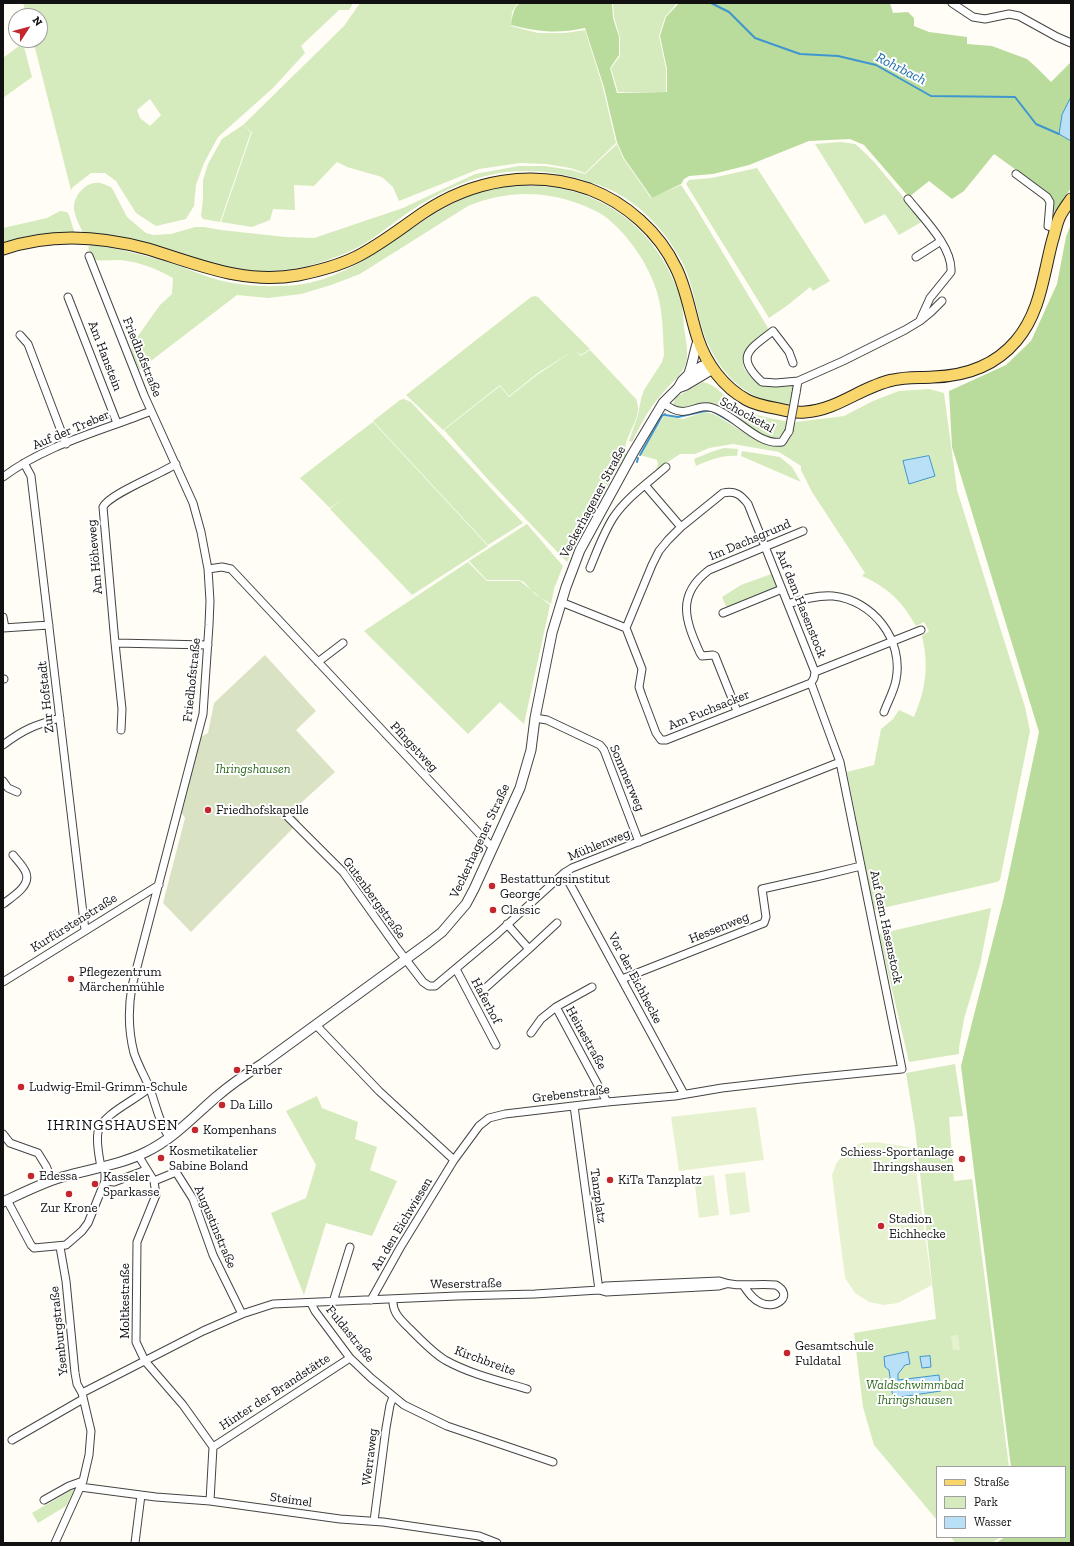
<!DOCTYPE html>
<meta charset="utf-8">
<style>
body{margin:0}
#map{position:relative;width:1074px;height:1546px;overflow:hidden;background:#fffdf5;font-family:"Zilla Slab",serif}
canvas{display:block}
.frame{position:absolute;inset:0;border:4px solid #111;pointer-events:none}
.legend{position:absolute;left:936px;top:1466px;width:130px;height:72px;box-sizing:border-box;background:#fff;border:1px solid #a0a0a0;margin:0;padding:5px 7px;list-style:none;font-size:12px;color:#111}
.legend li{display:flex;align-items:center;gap:8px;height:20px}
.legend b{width:20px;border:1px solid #a0a0a0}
.north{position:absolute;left:8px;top:8px;width:40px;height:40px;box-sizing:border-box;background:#fff;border:1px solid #a0a0a0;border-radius:50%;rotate:54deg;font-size:11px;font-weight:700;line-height:16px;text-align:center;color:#111}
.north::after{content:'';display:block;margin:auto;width:14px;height:18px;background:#c4262e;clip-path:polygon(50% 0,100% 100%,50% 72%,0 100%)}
</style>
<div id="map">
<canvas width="1074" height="1546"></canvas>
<div class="frame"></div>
<ul class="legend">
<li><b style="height:5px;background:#f9d66b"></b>Straße</li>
<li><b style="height:11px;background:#d5ebbd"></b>Park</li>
<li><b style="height:11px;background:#b9e0f7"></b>Wasser</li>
</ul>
<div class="north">N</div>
</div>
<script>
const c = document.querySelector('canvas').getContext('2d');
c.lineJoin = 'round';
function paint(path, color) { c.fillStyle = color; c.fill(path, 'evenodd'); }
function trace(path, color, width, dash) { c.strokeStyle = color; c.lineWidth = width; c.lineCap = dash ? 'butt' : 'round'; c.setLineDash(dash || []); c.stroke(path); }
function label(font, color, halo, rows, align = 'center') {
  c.font = font + ' "Zilla Slab",serif'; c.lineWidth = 4; c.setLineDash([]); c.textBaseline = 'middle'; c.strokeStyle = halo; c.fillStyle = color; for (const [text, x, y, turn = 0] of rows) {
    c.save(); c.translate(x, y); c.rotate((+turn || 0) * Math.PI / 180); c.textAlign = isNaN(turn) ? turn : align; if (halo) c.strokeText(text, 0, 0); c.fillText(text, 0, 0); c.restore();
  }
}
paint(new Path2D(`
 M23,3h330l-4,7h-10l-38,36 4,7 -32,35 -55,49 -14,26 -8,22 -2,21 -8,13 -30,7 -20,-13 -20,-32 -11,-8h-14l-18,14 -2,3 -38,-150h7v-24h-13zM150,99l11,16 -11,11 -10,-8 -3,-8z
 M360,3h158l-6,9 -1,14 27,7h27l20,-3 17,54 14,59 -31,30 -15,-5 -24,-4 -26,-1 -41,6 -80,32 -6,-14 -11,-10 -35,-10 -10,-5 -23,24 -20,-1 1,25 -22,-1 -3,11 -18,7 -31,-5 31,-90 -9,-7 8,7 -31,90 -17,-3 -2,-3 2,-17v-19l5,-16 14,-25 21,-14 101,-99z
 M613,3h64l-12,14 -6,19 7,33v23h-48l-7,-24 9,-12v-18l-6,-21z
 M23,43l9,34 -29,21v-40z
 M841,142l14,2 6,5 14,14 48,58 -24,14 -14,-21 -20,10 -50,-80z
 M617,144l6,14 28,40 30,-13 12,18 75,125c-1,6 -8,9 -13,13 -11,10 -18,21 -6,34 13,15 24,11 42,10l3,5 -4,15c-44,-1 -76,-37 -88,-77 -6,-21 -9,-42 -18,-62 -17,-35 -48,-68 -85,-81 -69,-25 -123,-16 -184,23 -18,11 -34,26 -53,37 -24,13 -51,22 -78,25 -30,5 -64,-2 -93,-11 -12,-4 -24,-10 -36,-14 -24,-7 -48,-10 -72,-12 -3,-7 -8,-16 -9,-24 -1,-13 12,-28 26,-26 5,1 9,3 12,5l15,29 19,16 7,2 18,-1 24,-7h9l17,3 64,7 29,1 89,-30 72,-34 44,-8h26l26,4 14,4z
 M757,168l73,113 -17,10 -3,-4 -22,18 -19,13 -83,-134 3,-4 23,-2z
 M539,186c55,3 103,33 129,83 4,9 9,18 12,28 3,9 3,20 4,30 1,10 5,25 2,36 -3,11 -18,23 -26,33 -12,14 -20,30 -28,46l-3,-1 9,-26 3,-16 3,-9 18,-28 2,-7c-1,-21 -1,-42 -7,-63 -9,-28 -27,-55 -50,-74 -9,-7 -20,-11 -30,-15 -37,-13 -73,-12 -109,3l-108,68 -29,11 -30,9 -33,4 -31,-3 -98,75 -8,-20 2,-7 27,-38 12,-11 1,-16c-16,-9 -36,-17 -54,-18 -9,0 -18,1 -26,0l-5,-12 2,-3c26,3 51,9 77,17 20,6 40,16 60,20 26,5 56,6 82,1 67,-15 110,-73 173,-91 18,-6 38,-6 57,-6z
 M60,211l7,1 2,3 6,19c-24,-3 -49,2 -72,9v-15l44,-10z
 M535,296l3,1 52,52 -9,6 -6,-4 6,5 9,-6 46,49c1,3 2,6 2,9 1,15 -18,33 -11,48l-7,13 -2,-1 -40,70 -11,24 -75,-78 -48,-54 56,-44 9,11 28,-22 37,-25 -36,23 -29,23 -9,-11 -57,45 -37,-35 125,-98z
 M703,382c13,2 22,16 33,23 16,10 32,13 50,16l1,9 -8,7c-25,3 -39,-27 -62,-32 -12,-3 -37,9 -44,-1l3,-7z
 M929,389l15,4 13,97 68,217 5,24 -30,149 -3,2 -123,28 -27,-138 27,-7 7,-36 12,-10 6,-9 15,7c12,-29 15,-50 8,-81l7,-5 -5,-9 -8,4c-14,-25 -29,-39 -54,-50l3,-3 -53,-81 -11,-22v-4l-22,-14 -46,-8 -24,4 -14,6h-15l-23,15h-1l2,-4 -1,-5 -17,-5 24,-39 19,3 22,-7 8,2c14,6 60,42 72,30 6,-5 7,-15 11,-22l48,-6 29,-15 26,-10zM929,456l5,20 -31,-15z
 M404,399l7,3 112,121 -35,22 -115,-124 27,-21z
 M373,422l115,124 -76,49 -82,-86 11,-9 -11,8 -30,-30 53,-41 29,31 -29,-31z
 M724,448l14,1 -1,7c-15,-1 -27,4 -41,10l-2,-7 17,-7z
 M742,451l38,6 12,10 9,15 -60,-26z
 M527,524l36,42 -9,23 -3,15 -16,-10 -11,-12 -5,-2h-32l-18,-19z
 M468,562l19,19h33l30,24 -26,119 -24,-22 -32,32 -104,-103z
 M774,573l6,15 -53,21 -5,-12 19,-12z
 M991,908l-11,57 -16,54 -5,29v6l-50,8 -30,-128z
 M955,1064l8,52 -14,1 5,64 18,-2 37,288h-72v53l-63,-75 -11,-38 -9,-74 82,-14 -21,-191 -9,-55z
 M317,1096l5,12 36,14 -3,17 22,8 -7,23 27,11 -25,55 -46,-13 -22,72 -33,-82 35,-15 10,-33 -30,-54z
 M75,1488l-9,18 -28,17 -6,-10z
 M951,1537h50l-10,6h-36z`), '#d5ebbd');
paint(new Path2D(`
 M520,3h92l1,15 6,19v18l-9,13 7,25 50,-1v-23l-7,-33 6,-19 13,-14h211l3,10 15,-1 6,6v8l15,6 38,5v7l25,2 35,13 8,7 16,16 20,-20v126l-21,30 4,-18 -3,-5 -57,-41 -30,37 -12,8 -23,-18 -20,16 -45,-52 -14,-6 -41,2 -60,24 -36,9 -24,2 -5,3 -3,5 -29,14 -28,-40 -7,-16 -13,-55 -19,-59c-28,6 -46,4 -74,-3 1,-7 2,-17 9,-22z
 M1071,224v1319h-75l9,-6h60v-70h-54l-50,-401 43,-169 35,-165 -87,-285 -3,-56 57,-26 25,-24 26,-57 9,-47z`), '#b9dc9c');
paint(new Path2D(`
 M265,655l51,56 -20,19 39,42 -44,40 9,9 -109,111 -28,-29 22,-85 -4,-6 20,-75 7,-4 6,-30z`), '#d9e3c4');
paint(new Path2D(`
 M756,1107l8,53 -85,11 -8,-54z
 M876,1142l37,6 19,137 -34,18 -14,2 -15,-3 -14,-9 -10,-15 -13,-103 4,-11 9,-12h3v-3l13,-6z
 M745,1172l5,40 -20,3 -5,-41z
 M714,1175l5,40 -20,3 -5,-40z
 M958,1335l2,15h-7l-2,-14z`), '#e6f2cf');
const water = new Path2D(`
 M1071,97v44l-12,-7 3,-19z
 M929,456l6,20 -26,8 -6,-23z
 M908,1352l2,12 -5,1 -7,9v6l41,-5 2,16 -48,7 -4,-28 -4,-3 -1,-10z
 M930,1356l1,11 -9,1 -2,-11z`);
paint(water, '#b9e0f7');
trace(water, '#3f96cf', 1);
trace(new Path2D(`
 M711,3l18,9 26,26 45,16 38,2 38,9 55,31 84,1 21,27 23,10
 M665,415l13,2 27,-6h7l21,12
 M640,455l22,-39 3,-2
 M637,462l1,-4`), '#3f96cf', 2);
const minor = new Path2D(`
 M952,3l21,14 12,2 24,-5 10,2 38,21 14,6
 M1016,174l31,23 3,5 -2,24 8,3
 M908,199c15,19 45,48 43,73l-21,26 -10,22
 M89,256l55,139 49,108 8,29 7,37 2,32 -1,24 -6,89 -71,272c-4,23 -4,44 2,67 4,12 11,24 16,36 6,16 9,34 19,48
 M916,257l25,-16
 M68,297l49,126
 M20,335l8,9 38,100
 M793,363l-4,-11 -16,-21c-23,18 -39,25 -11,51l14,1 22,-2 -2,12
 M798,381l45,-20 62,-31 15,-9 11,-9 11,-11
 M663,403c25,19 30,-1 50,5 23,7 44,38 69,34l7,-11
 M24,463l7,13 54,454
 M176,464c-15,10 -67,30 -73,43l12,136 93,2
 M3,477c44,-33 99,-46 148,-66
 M645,485l36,42
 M590,568c7,-17 13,-34 23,-50 13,-20 35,-35 53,-51
 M208,569l14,-2 9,2 258,275 5,2
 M561,602l65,26
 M788,604c15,-5 29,-9 45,-8 40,4 71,44 63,84 -2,11 -8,21 -12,32
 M723,613l59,-24
 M3,617l2,11
 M3,628l46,-3
 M626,628l16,41 -3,18 3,9 14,37 5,7h5l145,-57
 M115,643l7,66 -1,21
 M318,662l25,-19
 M815,672l106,-42
 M3,679h1
 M737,711l-22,-55 -2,-1 -11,1 -2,-3c-15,-33 -24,-58 9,-83l94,-39
 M535,718l12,2 53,25 4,5 35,92
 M3,745c21,-16 32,-20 57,-27
 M3,781l5,7 9,4
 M288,817l55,55 54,76 26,34 6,4h6l62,-52 67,-61 8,-5 268,-106
 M564,873l120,221
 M3,904c9,-7 28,-18 23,-31 -2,-6 -9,-13 -13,-18
 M529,949l28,-26
 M456,969l40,76
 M622,979l142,-56 2,-6 -4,-28 58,-13 41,-10
 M3,982l156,-97
 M482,991l47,-42 -22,-25
 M556,1007l51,95
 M316,1025l63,66 75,69 25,-34 10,-8 16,-4 102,-12 68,-6 47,-8 79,-9 101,-10 -62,-307 -29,-79 3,-5 1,-6 -67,-168c-7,-9 -13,-14 -25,-11l-42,34 -13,13 -9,11 -7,14 -26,63
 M531,1033l10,-14 15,-12 36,-20
 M574,1106l25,184
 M3,1134l7,9 28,10 8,13 6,14
 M138,1155l16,26 2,14 -19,47 -1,100 9,19 38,44 30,42 -3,54
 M101,1167c-2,-11 -5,-24 -3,-35 4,-18 38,-32 51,-44
 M105,1181l9,1 32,-12
 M154,1181l22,-9 17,27 20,56 29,59
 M7,1200l24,45 3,3 32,-3 16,-14 6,-8 17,-42v-15
 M599,1290l6,-4 114,-5c18,7 37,2 57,4 18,10 1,25 -15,18 -8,-3 -13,-11 -18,-18
 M393,1299c-1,14 8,21 17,30 11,11 22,23 35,31 25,14 55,21 82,29
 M371,1300l29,-52 54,-88
 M333,1302l17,-55
 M311,1303l4,8 35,47 21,20 33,27 43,21 106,36
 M82,1393l121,-62 39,-17 31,-10 184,-8 78,-2 64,-4 7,2 113,-6 7,-2
 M12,1440l71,-41
 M213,1447l137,-89
 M80,1487l76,10 54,4 130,18 43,3 96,14 18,7
 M44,1500l25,-14 14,-5
 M374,1521l12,-93 4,-23 3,-8
 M55,1543l28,-62 6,-26 2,-24 -9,-38 -5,-9 -2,-11 -9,-92 -6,-34
 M135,1543l6,-48`);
const tertiary = new Path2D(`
 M689,373c4,-10 5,-21 9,-32
 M678,388l8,-3 27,-16
 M3,1202c19,-9 39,-19 59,-25 28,-8 58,-12 84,-25 27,-13 47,-35 69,-54 15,-13 31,-24 47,-34l166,-121 14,-11 24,-28 8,-15 46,-101 11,-38 4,-32 17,-85 14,-46 14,-37 53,-97 30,-50 15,-15 4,-7 7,-7 13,-8h8`);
const primary = new Path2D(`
 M3,249c47,-16 98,-13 145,0 50,15 96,36 150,26 20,-4 40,-9 58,-18 24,-12 45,-29 67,-44 49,-33 109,-44 166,-24 37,14 70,43 87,79 11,22 14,47 22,71 8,24 25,48 49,61 9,5 21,7 32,9 8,2 17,4 26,3 33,-2 57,-26 88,-32 13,-3 26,-2 40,-3 32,-1 61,-10 83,-36 24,-28 27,-64 36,-99 3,-9 4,-18 8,-26 3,-6 7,-11 11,-17`);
trace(minor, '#444', 9);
trace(tertiary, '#444', 11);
trace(primary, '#222', 13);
trace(minor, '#fff', 7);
trace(tertiary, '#fff', 9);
trace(primary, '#f9d66b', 11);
const minorBridge = new Path2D(`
 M789,431l7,-38`);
trace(minorBridge, '#444', 9, []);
trace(minorBridge, '#fff', 7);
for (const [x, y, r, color] of [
 [208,810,4,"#c4262e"],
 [492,886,4,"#c4262e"],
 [493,910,4,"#c4262e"],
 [71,979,4,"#c4262e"],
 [237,1070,4,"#c4262e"],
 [21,1087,4,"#c4262e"],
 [222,1105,4,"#c4262e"],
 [195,1130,4,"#c4262e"],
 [161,1158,4,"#c4262e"],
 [962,1159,4,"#c4262e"],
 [31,1176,4,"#c4262e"],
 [610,1180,4,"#c4262e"],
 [95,1184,4,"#c4262e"],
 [69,1194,4,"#c4262e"],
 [881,1226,4,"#c4262e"],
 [787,1353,4,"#c4262e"]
]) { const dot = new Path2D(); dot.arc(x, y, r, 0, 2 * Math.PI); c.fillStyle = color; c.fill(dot); trace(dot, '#fff', 1.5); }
label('13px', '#111', '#fff', [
 ["Am Hanstein",105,356,69],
 ["Friedhofstraße",142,357,68],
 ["Schocketal",747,415,29],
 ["Auf der Treber",71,430,-23],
 ["Veckerhagener Straße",593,502,-62],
 ["Im Dachsgrund",750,540,-23],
 ["Am Höheweg",95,557,-95],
 ["Auf dem Hasenstock",801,604,68],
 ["Friedhofstraße",192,680,-84],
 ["Zur Hofstadt",46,697,-96],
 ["Am Fuchsacker",709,710,-22],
 ["Pfingstweg",414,747,47],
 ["Sommerweg",627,778,67],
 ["Veckerhagener Straße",480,841,-65],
 ["Mühlenweg",599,845,-22],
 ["Gutenbergstraße",374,898,54],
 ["Kurfürstenstraße",74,923,-32],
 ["Auf dem Hasenstock",886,927,78],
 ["Hessenweg",719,928,-22],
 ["Vor der Eichhecke",635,978,62],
 ["Haferhof",486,1001,62],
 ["Heinestraße",586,1038,61],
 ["Grebenstraße",571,1094,-7],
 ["Tanzplatz",598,1196,82],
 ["An den Eichwiesen",402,1224,-59],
 ["Augustinstraße",215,1227,67],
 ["Weserstraße",466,1284,-1],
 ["Moltkestraße",125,1301,-90],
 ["Ysenburgstraße",59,1331,-96],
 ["Fuldastraße",350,1334,51],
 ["Kirchbreite",485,1361,20],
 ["Hinter der Brandstätte",275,1392,-33],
 ["Werraweg",370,1457,-83],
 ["Steimel",291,1500,8]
]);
label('italic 13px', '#2f6b1f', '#fff', [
 ["Ihringshausen",253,769],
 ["Waldschwimmbad",915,1385],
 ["Ihringshausen",915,1400]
]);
label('13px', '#111', '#fff', [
 ["Friedhofskapelle",216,810],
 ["Bestattungsinstitut",500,879],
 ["George",500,894],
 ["Classic",501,910],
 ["Pflegezentrum",79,972],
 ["Märchenmühle",79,987],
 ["Farber",245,1070],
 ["Ludwig-Emil-Grimm-Schule",29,1087],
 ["Da Lillo",230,1105],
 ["Kompenhans",203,1130],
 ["Kosmetikatelier",169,1151],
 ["Sabine Boland",169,1166],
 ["Schiess-Sportanlage",954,1152,"right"],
 ["Ihringshausen",954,1167,"right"],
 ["Edessa",39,1176],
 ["Kasseler",103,1177],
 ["Sparkasse",103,1192],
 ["KiTa Tanzplatz",618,1180],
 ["Zur Krone",69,1208,"center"],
 ["Stadion",889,1219],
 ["Eichhecke",889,1234],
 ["Gesamtschule",795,1346],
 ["Fuldatal",795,1361]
], 'left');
label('italic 14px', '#1768a6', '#fff', [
 ["Rohrbach",901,69,27]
]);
c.letterSpacing = '1px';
label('15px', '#111', '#fff', [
 ["IHRINGSHAUSEN",113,1126]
]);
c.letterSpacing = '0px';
</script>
